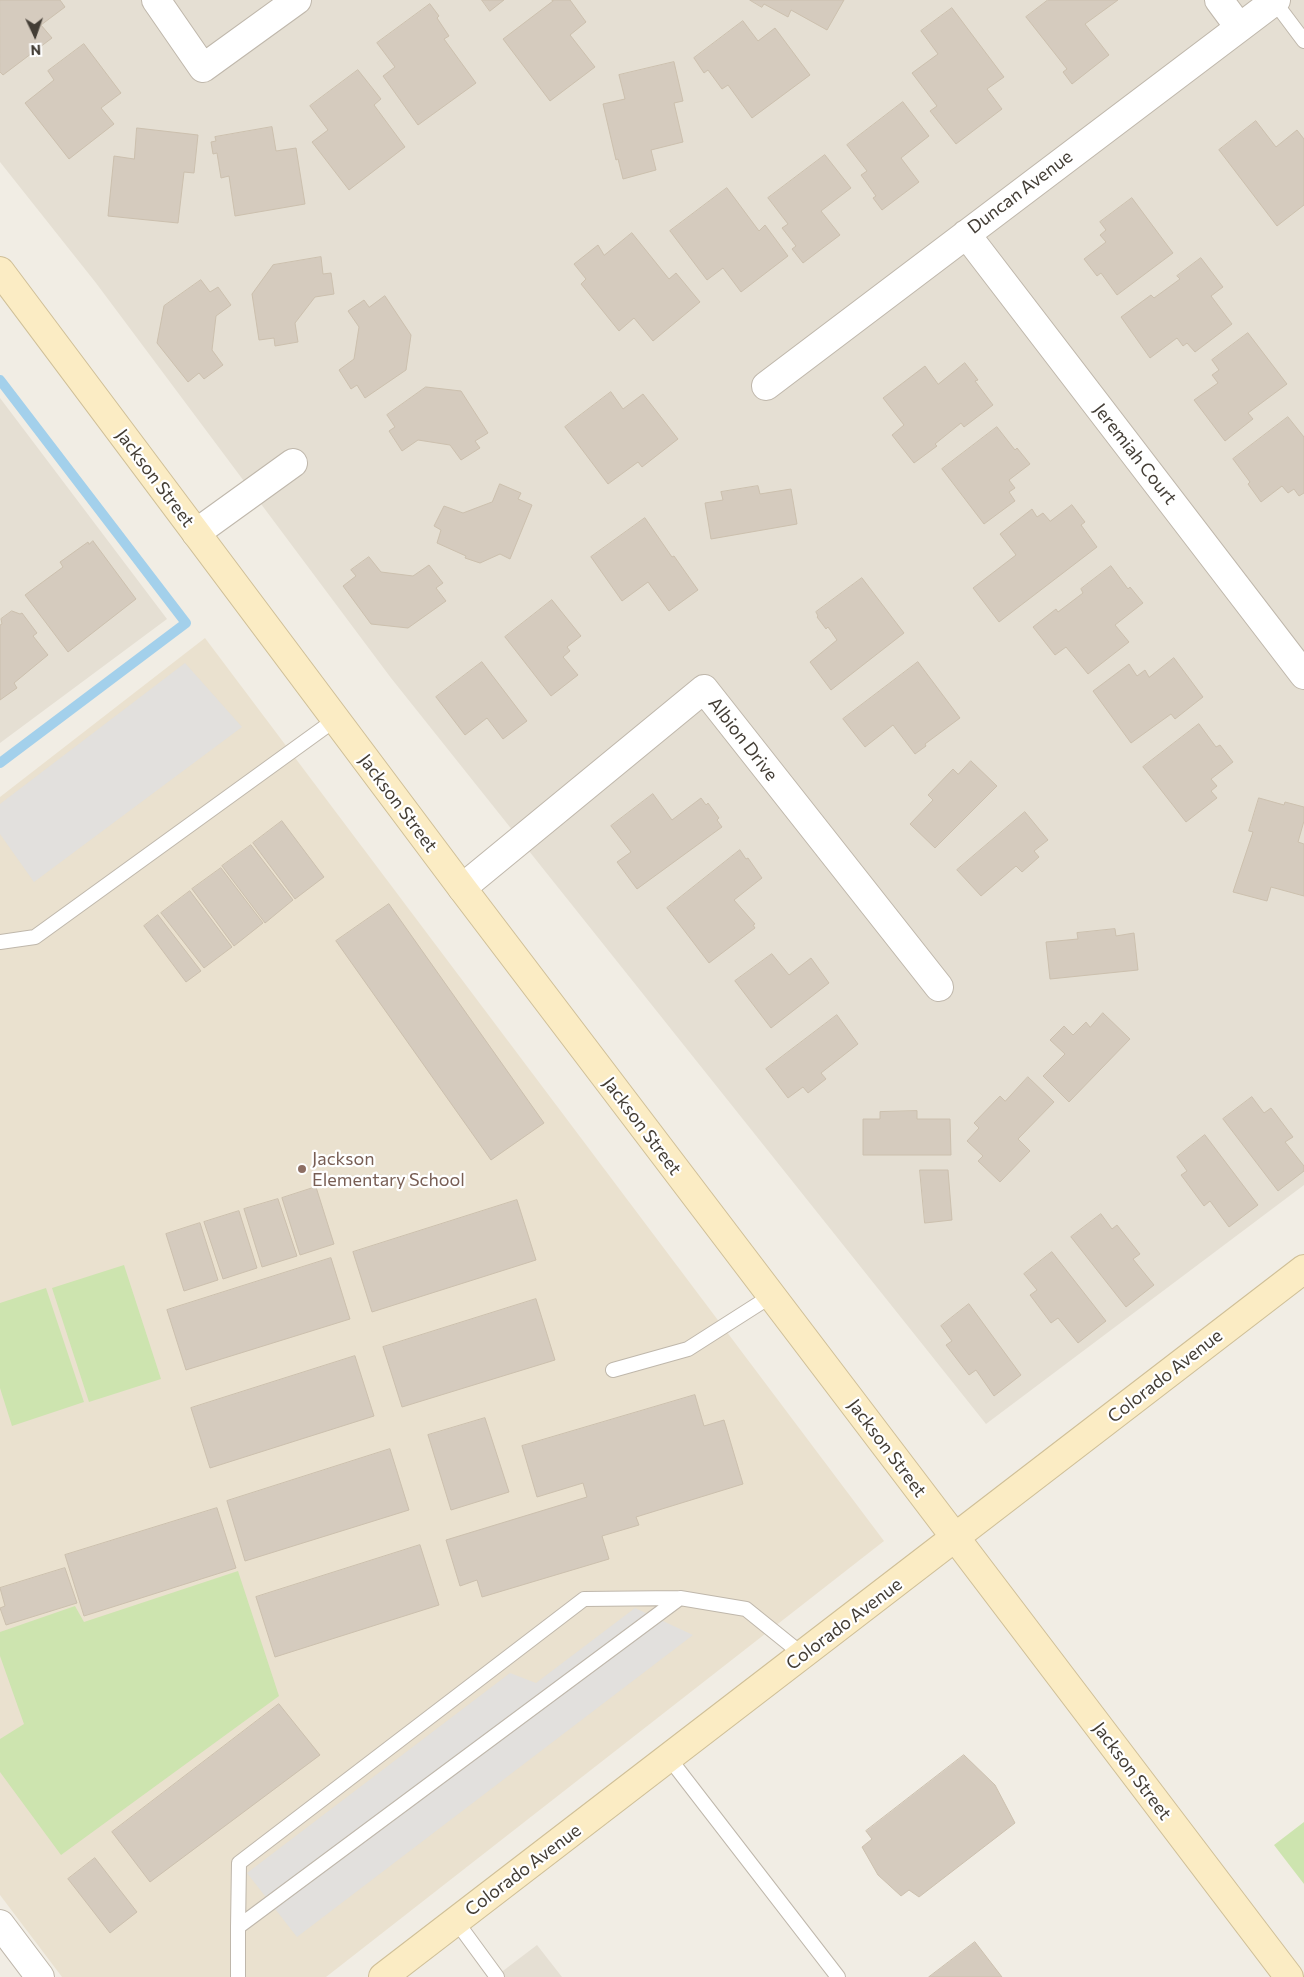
<!DOCTYPE html>
<style>
body{margin:0}
#map{position:relative;width:1304px;height:1977px;overflow:hidden;background:#f1ede4;font-family:Commissioner,sans-serif}
canvas{display:block}
.north{position:absolute;left:10px;top:10px;width:50px;height:50px;-webkit-text-stroke:4px #fff;paint-order:stroke;rotate:177deg;font-size:14px;font-weight:700;line-height:20px;text-align:center;color:#433d35}
.north::after{content:'';display:block;margin:auto;width:18px;height:22px;background:#433d35;clip-path:polygon(50% 0,100% 100%,50% 72%,0 100%)}
</style>
<div id="map">
<canvas width="1304" height="1977"></canvas>
<div class="north">N</div>
</div>
<script>
const c = document.querySelector('canvas').getContext('2d');
c.lineJoin = 'round';
function paint(path, color) { c.fillStyle = color; c.fill(path, 'evenodd'); }
function trace(path, color, width, dash) { c.strokeStyle = color; c.lineWidth = width; c.lineCap = dash ? 'butt' : 'round'; c.setLineDash(dash || []); c.stroke(path); }
function label(font, color, halo, rows, align = 'center') {
  c.font = font + ' Commissioner,sans-serif'; c.lineWidth = 4.5; c.setLineDash([]); c.textBaseline = 'middle'; c.strokeStyle = halo; c.fillStyle = color; for (const [text, x, y, turn = 0] of rows) {
    c.save(); c.translate(x, y); c.rotate((+turn || 0) * Math.PI / 180); c.textAlign = isNaN(turn) ? turn : align; if (halo) c.strokeText(text, 0, 0); c.fillText(text, 0, 0); c.restore();
  }
}
paint(new Path2D(`
 M0,0h1304v1185l-318,239 -595,-746 -295,-395 -96,-121z
 M0,398l167,221 -167,124z
 M537,1945l25,32h-67z`), '#e5dfd3');
paint(new Path2D(`
 M205,638l679,903 -558,436h-264l-62,-82v-1098z`), '#eae1cf');
paint(new Path2D(`
 M124,1265l37,114 -72,23 -37,-114z
 M46,1288l38,114 -72,24 -12,-38v-85z
 M238,1571l41,125 -218,159 -61,-83v-33l24,-15 -24,-68v-24l75,-26 9,16z
 M1304,1822v62l-30,-39z`), '#cde4af');
paint(new Path2D(`
 M185,663l57,64 -208,155 -34,-48v-30z
 M635,1608l58,27 -396,302 -50,-64 263,-200 26,10z`), '#e2e0dd');
trace(new Path2D(`
 M0,380l186,243 -186,140`), '#a3d0eb', 10);
const building = new Path2D(`
 M0,0h60l5,7 -24,18 11,13 -49,37 -3,-3z
 M482,0h22l-14,11z
 M552,0h18l16,22 -16,13 25,32 -45,34 -47,-62 50,-38z
 M750,0h94l-17,30 -36,-20 -3,7 -24,-13 -2,3z
 M1048,0h70l-33,24 24,31 -37,29 -9,-12 4,-3 -41,-52z
 M430,4l9,12 -2,2 12,18 -5,3 32,44 -58,42 -35,-49 12,-9 -18,-24z
 M952,8l52,69 -17,12 15,20 -46,35 -26,-33 7,-5 -25,-33 26,-19 -17,-23z
 M743,21l15,20 17,-13 35,47 -58,43 -24,-33 -6,4 -14,-19 -4,3 -10,-15z
 M84,44l37,49 -20,15 13,16 -45,35 -44,-56 29,-23 -6,-9z
 M674,62l9,39 -9,2 9,39 -32,8 5,20 -33,9 -5,-20 -2,1 -13,-56 22,-5 -6,-24z
 M358,70l23,29 -7,6 31,42 -56,43 -37,-48 16,-12 -18,-24z
 M903,102l26,34 -28,22 18,24 -37,28 -9,-12 3,-2 -15,-21 6,-4 -20,-26z
 M1256,121l20,26 21,-17 7,9v66l-27,21 -58,-76z
 M272,127l4,24 20,-3 9,56 -70,12 -6,-40 -8,2 -4,-25 -4,1 -2,-12 5,-1 -1,-4z
 M137,128l61,7 -4,38 -10,-1 -6,51 -70,-7 6,-60 20,3z
 M825,155l26,33 -30,23 19,24 -37,28 -11,-14 4,-3 -14,-18 6,-4 -20,-26z
 M727,188l32,43 6,-6 23,31 -47,36 -18,-24 -16,12 -37,-49z
 M1132,198l41,55 -56,42 -16,-22 -4,3 -13,-17 22,-17 -6,-7 6,-5 -6,-8z
 M632,233l37,46 7,-6 24,29 -47,39 -19,-23 -15,13 -38,-47 5,-5 -12,-15 24,-19 6,10z
 M321,257l2,17 8,-1 3,21 -19,3 -20,26 3,19 -23,4 -1,-8 -15,2 -7,-46 21,-29z
 M1201,258l22,29 -12,9 21,28 -37,28 -8,-9 -4,3 -6,-8 -27,20 -29,-41 30,-22 3,3 26,-19 -3,-3z
 M201,280l9,12 8,-5 13,18 -15,11 -4,34 11,15 -19,14 -5,-6 -11,9 -31,-39 7,-37z
 M385,296l26,39 -5,35 -41,28 -8,-13 -6,4 -12,-19 15,-11 5,-32 -11,-16 16,-11 5,7z
 M1248,333l39,51 -39,29 5,6 -28,22 -31,-41 24,-17 -6,-8 7,-5 -7,-10z
 M965,363l13,17 -3,1 18,24 -29,22 -3,-4 -26,21 2,2 -23,17 -22,-28 12,-10 -21,-27 42,-32 13,18z
 M426,387l35,4 27,42 -13,8 5,7 -19,12 -11,-15 -32,-5 -16,11 -13,-20 6,-4 -8,-12z
 M611,392l12,17 20,-15 35,45 -36,28 -4,-5 -30,22 -43,-57z
 M1288,417l16,20v56l-5,3 -5,-7 -6,4 -6,-7 -21,16 -13,-18 2,-2 -17,-23z
 M997,427l18,23 2,-2 13,16 -21,16 6,8 -6,4 6,9 -31,23 -42,-55z
 M500,484l21,9 -3,6 14,6 -22,54 -10,-5 -20,9 -15,-5 1,-2 -29,-13 4,-13 -7,-4 10,-20 19,7 29,-11z
 M758,486l2,8 31,-5 6,35 -86,15 -6,-36 18,-3 -2,-8z
 M1072,505l13,17 -4,3 16,22 -98,75 -26,-34 43,-33 -16,-21 32,-25 5,8 6,-4 7,8z
 M645,518l27,39 2,-1 24,34 -29,21 -21,-29 -26,19 -31,-44z
 M93,541l43,58 -68,53 -43,-57 38,-28 -3,-5 28,-20 1,2z
 M369,557l12,15 32,4 16,-11 14,18 -7,5 10,13 -38,27 -37,-4 -28,-38 13,-10 -5,-6z
 M1111,566l17,23 2,-2 13,16 -28,22 14,17 -41,32 -22,-27 -11,8 -22,-28 23,-18 2,3 25,-19 -2,-4z
 M862,578l42,55 -73,57 -21,-28 27,-22 -9,-13 -2,2 -9,-12 1,-1 -2,-4z
 M552,600l29,36 -14,11 3,4 -7,6 15,18 -27,21 -46,-59z
 M12,611l8,3 2,-1 15,20 -4,3 15,19 -34,28 3,5 -17,12v-75l2,-1 -1,-5z
 M1174,658l29,39 -28,22 -4,-5 -40,29 -38,-52 36,-27 8,12 8,-6 4,7z
 M482,662l45,59 -24,18 -16,-21 -22,17 -29,-38z
 M918,662l42,56 -35,26 1,2 -11,8 -22,-29 -28,22 -22,-28z
 M1199,724l17,23 4,-2 13,17 -22,17 6,7 -6,5 6,7 -31,24 -43,-55z
 M971,761l26,25 -62,62 -25,-24 23,-24 -5,-5 25,-26 5,5z
 M653,794l19,26 29,-22 5,7 2,-2 11,15 -2,2 5,7 -85,62 -20,-27 14,-10 -20,-26z
 M1259,798l25,7 1,-3 19,5v14l-6,21 6,2v52l-33,-9 -4,14 -34,-9 20,-60 -4,-1z
 M1025,812l23,28 -14,11 5,6 -17,15 -6,-6 -35,30 -24,-26z
 M282,821l42,56 -29,22 -42,-56z
 M251,845l42,55 -28,23 -43,-57z
 M740,850l6,9 2,-1 14,20 -28,22 21,24 -2,1 2,3 -46,35 -42,-55z
 M221,868l42,55 -29,23 -42,-57z
 M190,891l42,56 -28,21 -43,-55z
 M389,904l155,219 -53,37 -155,-219z
 M158,915l43,56 -15,11 -42,-56z
 M1115,929l1,7 18,-3 4,37 -88,9 -4,-37 32,-3 -1,-6z
 M772,954l17,21 22,-17 18,25 -58,45 -36,-47z
 M1103,1013l27,26 -61,63 -26,-26 22,-22 -15,-14 14,-14 9,9 13,-13 4,5z
 M837,1015l21,29 -37,29 5,6 -18,14 -5,-6 -15,11 -22,-29z
 M1028,1077l26,25 -36,37 12,12 -30,31 -22,-21 5,-5 -16,-15 12,-13 -5,-5 26,-27 5,5z
 M1252,1097l12,16 7,-5 22,29 -8,5 19,24v5l-26,20 -55,-72z
 M917,1111v8h33l1,36h-88v-36h17v-7z
 M1205,1135l53,70 -29,22 -19,-26 -6,5 -23,-31 6,-4 -10,-14z
 M920,1170h28l4,50 -27,3z
 M316,1187l18,57 -34,11 -18,-57z
 M278,1199l19,57 -35,11 -18,-58z
 M517,1200l19,60 -164,52 -19,-60z
 M239,1211l18,57 -34,11 -19,-57z
 M1101,1214l11,15 5,-4 23,29 -7,5 21,26 -28,22 -55,-70z
 M200,1223l18,57 -34,11 -18,-57z
 M1052,1252l54,69 -28,22 -20,-25 -7,5 -21,-28 7,-5 -13,-16z
 M331,1258l19,61 -164,51 -19,-60z
 M536,1299l19,61 -153,47 -19,-60z
 M969,1304l52,71 -27,21 -18,-26 -7,5 -23,-30 6,-4 -11,-15z
 M355,1356l19,60 -164,52 -19,-60z
 M695,1395l9,31 20,-6 19,64 -107,33 3,8 -37,11 7,23 -127,38 -5,-17 -17,6 -14,-46 141,-43 -4,-14 -46,14 -15,-51z
 M485,1418l24,74 -58,18 -23,-75z
 M390,1449l19,61 -164,51 -18,-60z
 M217,1508l19,60 -152,48 -19,-61z
 M420,1545l19,60 -164,52 -19,-60z
 M65,1568l12,35 -71,22 -6,-17 5,-2 -5,-18z
 M279,1704l41,51 -170,127 -38,-50z
 M964,1755l31,30 20,38 -96,74 -10,-7 -8,6 -23,-21 -16,-28 10,-8 -6,-8z
 M95,1858l42,54 -27,21 -42,-54z
 M975,1942l27,35h-73z`);
paint(building, '#d5cbbe');
trace(building, '#ccc0ae', 1);
const lane = new Path2D(`
 M1274,1l30,40
 M0,942l35,-5 301,-218
 M613,1370l75,-21 83,-53
 M669,1758l169,219
 M456,1921l41,56
 M238,1927l1,-64 345,-264 96,-1
 M238,1977v-50l442,-329 66,11 57,46`);
const street = new Path2D(`
 M156,0l47,68 94,-68
 M1219,0l20,27
 M966,234l338,441
 M766,386l510,-386
 M196,533l97,-70
 M462,888l242,-199 235,298
 M0,1924l40,53`);
const secondary = new Path2D(`
 M0,271l462,617 827,1089
 M383,1977l921,-708`);
trace(lane, '#bfb7ab', 16);
trace(street, '#bfb7ab', 30);
trace(secondary, '#cfbf97', 30);
trace(lane, '#fff', 14);
trace(street, '#fff', 28);
trace(secondary, '#fbecc4', 28);
for (const [x, y, r, color] of [
 [302,1169,5,"#8d6e63"]
]) { const dot = new Path2D(); dot.arc(x, y, r, 0, 2 * Math.PI); c.fillStyle = color; c.fill(dot); trace(dot, '#fff', 2); }
label('18px', '#433d35', '#fff', [
 ["Duncan Avenue",1020,192,-37],
 ["Jeremiah Court",1135,454,52],
 ["Jackson Street",155,478,53],
 ["Albion Drive",743,739,52],
 ["Jackson Street",398,803,53],
 ["Jackson Street",642,1126,53],
 ["Colorado Avenue",1165,1376,-38],
 ["Jackson Street",887,1448,53],
 ["Colorado Avenue",844,1624,-37],
 ["Jackson Street",1132,1771,53],
 ["Colorado Avenue",523,1870,-37]
]);
label('18px', '#785e54', '#fff', [
 ["Jackson",312,1159],
 ["Elementary School",312,1180]
], 'left');
</script>
